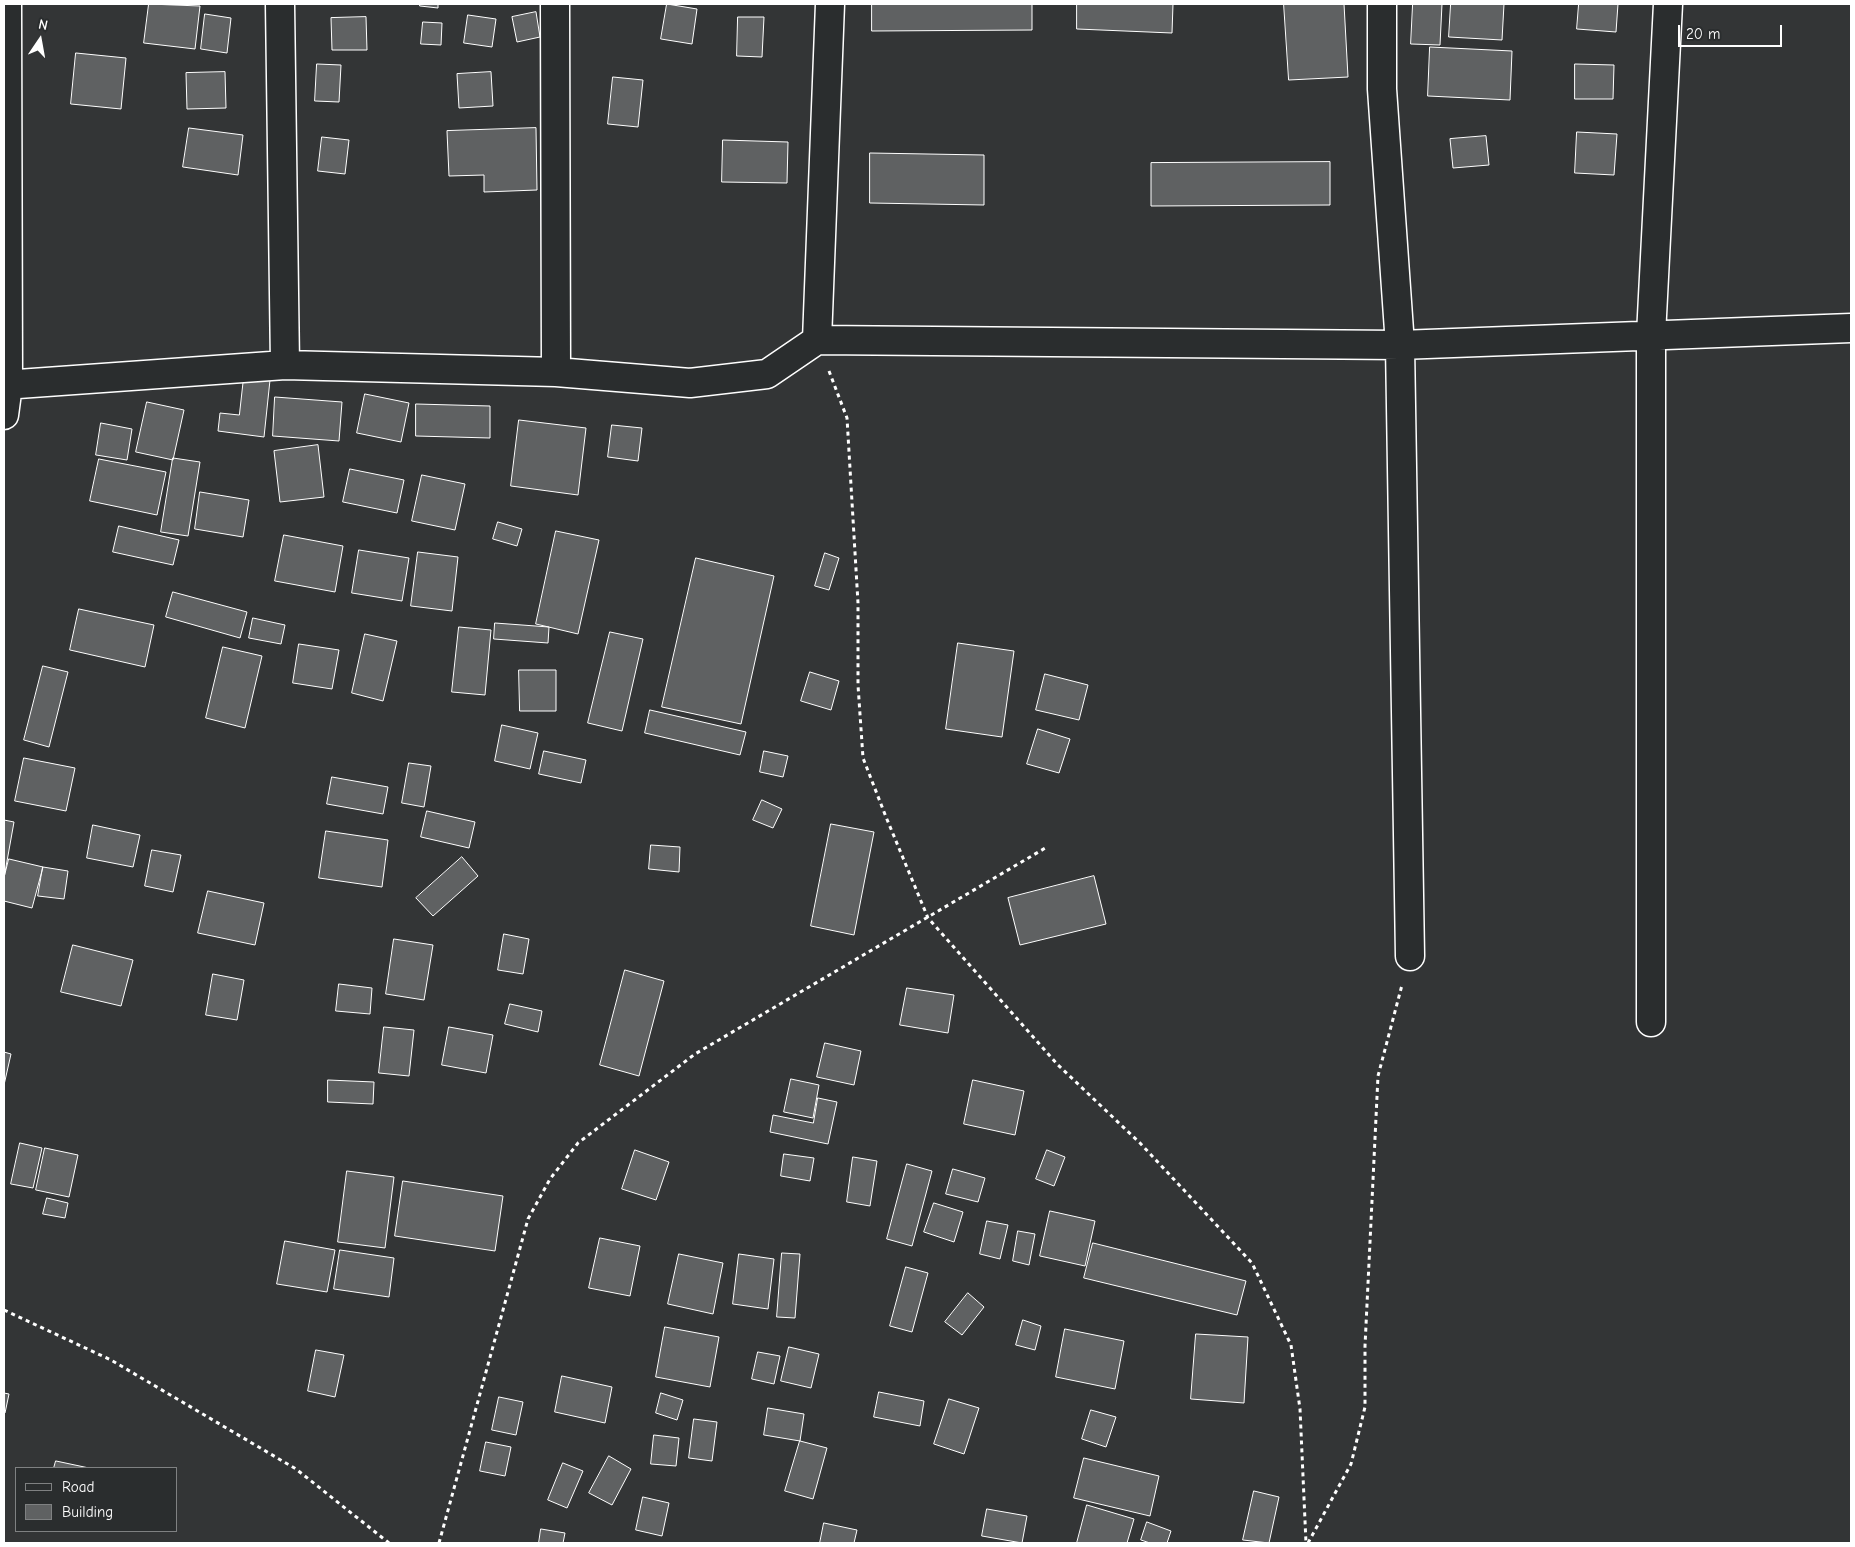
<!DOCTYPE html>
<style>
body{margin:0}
#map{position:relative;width:1855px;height:1547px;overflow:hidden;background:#333536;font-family:"Comic Neue",sans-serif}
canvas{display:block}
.frame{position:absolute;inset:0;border:5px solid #fff;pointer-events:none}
.legend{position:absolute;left:15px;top:1467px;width:162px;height:65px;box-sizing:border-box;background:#2a2d2e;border:1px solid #7f8182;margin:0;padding:6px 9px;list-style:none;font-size:15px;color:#fff}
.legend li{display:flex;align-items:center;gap:10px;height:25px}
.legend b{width:25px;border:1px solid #7f8182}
.north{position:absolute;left:15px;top:15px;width:50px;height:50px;-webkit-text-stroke:4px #2a2d2e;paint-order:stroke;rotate:12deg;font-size:14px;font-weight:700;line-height:20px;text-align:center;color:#fff}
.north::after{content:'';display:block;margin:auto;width:18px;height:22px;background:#fff;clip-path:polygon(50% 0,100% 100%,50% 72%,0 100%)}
.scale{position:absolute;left:1678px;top:25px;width:104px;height:22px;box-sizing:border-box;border:2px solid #fff;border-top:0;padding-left:6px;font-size:15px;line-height:18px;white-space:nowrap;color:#fff;-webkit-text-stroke:4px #2a2d2e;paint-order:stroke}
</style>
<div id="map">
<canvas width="1855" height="1547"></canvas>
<div class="frame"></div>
<ul class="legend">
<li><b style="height:6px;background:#2a2d2e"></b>Road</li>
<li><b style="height:14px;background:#5f6162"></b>Building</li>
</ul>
<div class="north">N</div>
<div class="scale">20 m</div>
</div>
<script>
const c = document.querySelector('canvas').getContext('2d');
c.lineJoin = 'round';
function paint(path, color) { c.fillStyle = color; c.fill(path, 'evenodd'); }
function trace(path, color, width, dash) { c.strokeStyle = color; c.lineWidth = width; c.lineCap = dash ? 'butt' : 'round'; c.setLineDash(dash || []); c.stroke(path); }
const building = new Path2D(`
 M149,4l51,2 -5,43 -51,-6z
 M420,4h18v4l-18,-2z
 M667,4l30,5 -5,35 -31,-5z
 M872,4h160v26l-160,1z
 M1077,4h96l-1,29 -95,-4z
 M1284,4h60l4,73 -59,3z
 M1413,4h29l-2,41 -29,-1z
 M1451,4h53l-2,36 -53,-3z
 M1579,4h39l-2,28 -39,-3z
 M536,12l4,25 -23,5 -5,-25z
 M205,14l26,4 -4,35 -26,-4z
 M468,15l28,4 -4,28 -28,-4z
 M366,17l1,33h-35l-1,-32z
 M738,17h26l-2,40 -25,-1z
 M423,22l19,1 -1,22 -20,-1z
 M1430,47l82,4 -2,49 -82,-4z
 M76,53l50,5 -5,51 -50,-5z
 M317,64l24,1 -2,37 -24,-1z
 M1575,64l39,1 -1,34h-38z
 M225,72l1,36 -39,1 -1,-36z
 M491,72l2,34 -34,2 -2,-34z
 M613,77l30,3 -5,47 -30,-3z
 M189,128l54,7 -5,40 -55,-8z
 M536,128l1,62 -53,2v-17l-35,1 -2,-45z
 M1577,132l40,2 -3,41 -39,-2z
 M1486,136l3,29 -36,3 -3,-29z
 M322,137l27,3 -4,34 -27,-3z
 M723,140l65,2 -1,41 -65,-1z
 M870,153l114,2v50l-114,-2z
 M1330,162v43l-179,1v-43z
 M244,377l26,3 -6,57 -46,-6 2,-18 19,2z
 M365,394l44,9 -8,39 -44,-9z
 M275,397l67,5 -3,39 -66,-5z
 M147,402l37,8 -11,50 -37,-8z
 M416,404l74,2v32l-74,-2z
 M519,420l67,8 -8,67 -67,-9z
 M101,423l31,6 -5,31 -31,-5z
 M612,425l30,3 -4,33 -30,-4z
 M318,445l6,52 -44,5 -6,-51z
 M173,458l27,4 -12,74 -27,-4z
 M99,459l67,13 -9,43 -67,-14z
 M350,469l54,11 -7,33 -54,-11z
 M422,475l43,9 -10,46 -43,-9z
 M200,492l49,8 -6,37 -48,-8z
 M498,522l24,7 -5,17 -24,-7z
 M119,526l60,14 -6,25 -60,-13z
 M556,531l43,9 -21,94 -42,-10z
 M284,535l59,11 -8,46 -60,-11z
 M359,550l50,8 -7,43 -50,-8z
 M418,552l40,5 -6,54 -41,-5z
 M825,553l14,5 -10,32 -14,-4z
 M696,558l78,18 -33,148 -79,-17z
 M173,592l74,20 -7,26 -74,-21z
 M79,609l75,16 -9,42 -75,-17z
 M253,618l32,7 -4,19 -32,-6z
 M495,623l54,4 -1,16 -54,-4z
 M459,627l32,3 -6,65 -33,-3z
 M610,632l33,7 -21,92 -34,-8z
 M365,634l32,7 -14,60 -31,-8z
 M958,643l56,8 -12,86 -56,-8z
 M299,644l40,6 -7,39 -39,-6z
 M223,647l39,9 -17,72 -39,-10z
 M43,666l25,6 -19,75 -25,-7z
 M519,670h37v41h-36z
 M810,672l29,9 -8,29 -30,-9z
 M1045,674l43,11 -9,35 -43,-10z
 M650,710l96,22 -6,23 -95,-22z
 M502,725l36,8 -8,36 -35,-8z
 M1038,729l32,10 -11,34 -32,-9z
 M544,751l42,9 -5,23 -42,-9z
 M764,751l24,5 -5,21 -23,-5z
 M24,758l51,10 -9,43 -51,-10z
 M409,763l22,3 -7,41 -22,-4z
 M332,777l56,10 -5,27 -56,-10z
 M762,800l20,9 -9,19 -20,-8z
 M427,811l48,11 -6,26 -48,-11z
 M4,820l10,2 -10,56z
 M831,824l43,8 -20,103 -43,-9z
 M93,825l47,10 -7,32 -46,-9z
 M326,831l62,9 -6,47 -63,-9z
 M651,845l29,2 -1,25 -30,-3z
 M152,850l29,5 -8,37 -28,-6z
 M462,857l16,19 -45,40 -17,-18z
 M9,859l34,8 -11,41 -28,-7v-23z
 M43,867l25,4 -4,28 -26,-3z
 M1094,876l12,48 -86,21 -12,-47z
 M208,891l56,12 -9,42 -57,-12z
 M504,934l25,5 -6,35 -25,-4z
 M394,939l39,6 -9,55 -38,-6z
 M73,945l60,15 -12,46 -60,-14z
 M625,970l39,11 -25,95 -39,-11z
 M213,974l31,6 -7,40 -31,-5z
 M339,984l33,4 -2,26 -34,-3z
 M907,988l47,7 -6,38 -48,-8z
 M510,1004l32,7 -4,21 -33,-8z
 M384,1027l30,3 -5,46 -30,-3z
 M449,1027l44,8 -7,38 -44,-8z
 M825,1043l36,8 -7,34 -37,-8z
 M4,1052l7,2 -7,31z
 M791,1079l28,6 -6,33 -29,-6z
 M328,1080l46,2 -1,22 -45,-2z
 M973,1080l51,11 -9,44 -51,-11z
 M818,1098l19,4 -9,42 -58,-12 3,-17 40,8z
 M20,1143l22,5 -9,40 -22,-4z
 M45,1148l33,7 -9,42 -33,-7z
 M635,1150l34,12 -13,38 -34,-11z
 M1047,1150l18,7 -11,29 -18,-7z
 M784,1154l30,4 -4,23 -29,-5z
 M853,1157l24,4 -7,45 -23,-4z
 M907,1164l25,7 -20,75 -25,-7z
 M953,1169l32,9 -7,24 -32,-8z
 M347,1171l47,6 -9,71 -47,-6z
 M403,1181l100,15 -8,55 -100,-15z
 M47,1198l21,5 -3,15 -22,-4z
 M934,1203l29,9 -9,30 -30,-10z
 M1050,1211l45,10 -10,45 -45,-10z
 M987,1221l21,4 -8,34 -20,-5z
 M1018,1231l17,3 -6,31 -16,-4z
 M600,1238l40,8 -10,50 -41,-8z
 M285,1241l50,9 -8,42 -50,-8z
 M1093,1243l153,38 -9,34 -153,-37z
 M340,1250l54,8 -5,39 -55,-8z
 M782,1253l18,1 -5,64 -18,-1z
 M679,1254l44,9 -10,51 -45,-10z
 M739,1254l35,5 -6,50 -35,-5z
 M906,1267l22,6 -16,59 -22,-6z
 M968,1293l16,14 -22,28 -17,-13z
 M1023,1320l18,6 -6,24 -19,-5z
 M665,1327l54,10 -9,50 -54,-10z
 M1065,1329l59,12 -9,48 -59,-12z
 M1196,1334l52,3 -4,66 -53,-4z
 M789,1347l30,7 -8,34 -30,-7z
 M316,1350l28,5 -9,42 -27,-6z
 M758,1352l22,4 -6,28 -22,-5z
 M562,1376l50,11 -7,36 -50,-11z
 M879,1392l45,9 -4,25 -46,-9z
 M4,1393l5,1 -4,19h-1z
 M661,1393l22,7 -6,20 -21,-7z
 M499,1397l24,5 -7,33 -24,-5z
 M949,1399l30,9 -15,46 -30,-10z
 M768,1408l36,6 -4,27 -36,-6z
 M1091,1410l25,7 -10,30 -24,-8z
 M694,1419l23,3 -5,39 -23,-3z
 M654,1435l25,3 -3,28 -25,-2z
 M800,1441l27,7 -14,51 -28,-8z
 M486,1442l25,5 -6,29 -25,-5z
 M609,1456l22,13 -19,36 -23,-12z
 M1084,1458l75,18 -9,40 -76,-18z
 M56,1461l33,7h-35z
 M563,1463l20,8 -16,37 -19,-8z
 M1254,1491l25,6 -10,46 -26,-3z
 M643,1497l26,6 -7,33 -26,-6z
 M1087,1505l47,14 -7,24h-50z
 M987,1509l40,7 -5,27 -40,-7z
 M1147,1522l24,9 -4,12h-17l-9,-3z
 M824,1523l33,7 -3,13h-34z
 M541,1529l24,4 -2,10h-24z`);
paint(building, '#5f6162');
trace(building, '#fff', 1);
const minor = new Path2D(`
 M280,4l5,361
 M555,4l1,368
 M1382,4v85l18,256 10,611
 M817,340l13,-336
 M4,385l281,-20 271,7 134,11 77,-9 50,-34 583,5 451,-17
 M4,415l4,-30 -1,-381
 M1651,1022v-687l17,-331`);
trace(minor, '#fff', 31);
trace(new Path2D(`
 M829,371l18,47 11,185v82l5,73 23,59 42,101 130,147 82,78 112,120 39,82 9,64 6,134
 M4,1310l107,50 185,109 93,74
 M439,1543l89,-324 22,-40 28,-36 117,-89 352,-207
 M1308,1543l43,-79 14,-57v-61l13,-270 24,-91`), '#fff', 3, [4, 4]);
trace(minor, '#2a2d2e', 28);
</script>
